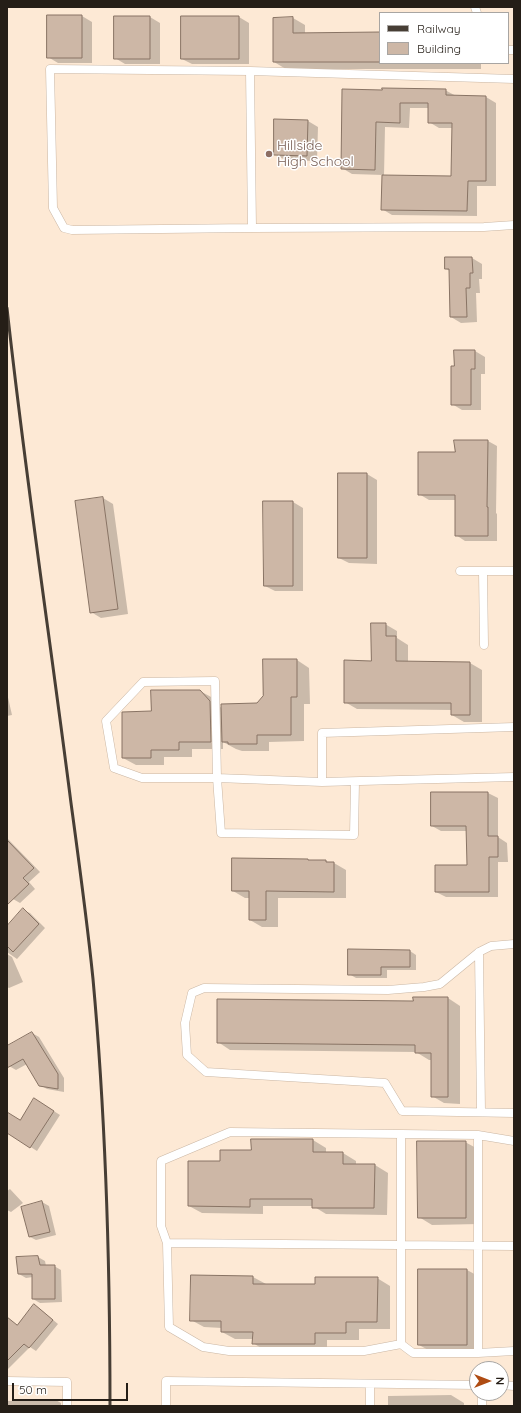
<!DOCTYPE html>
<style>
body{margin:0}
#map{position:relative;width:521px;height:1413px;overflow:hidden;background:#fde9d5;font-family:Quicksand,sans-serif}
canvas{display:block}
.frame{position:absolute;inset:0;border:8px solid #251e17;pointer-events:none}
.legend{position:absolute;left:379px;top:12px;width:130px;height:52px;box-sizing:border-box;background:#fff;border:1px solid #a8a5a2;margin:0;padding:5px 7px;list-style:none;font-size:12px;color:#251e17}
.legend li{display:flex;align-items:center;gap:8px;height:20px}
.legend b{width:20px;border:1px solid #a8a5a2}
.north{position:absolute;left:469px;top:1361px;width:40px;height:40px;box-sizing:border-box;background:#fff;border:1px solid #a8a5a2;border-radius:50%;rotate:90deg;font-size:11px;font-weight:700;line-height:16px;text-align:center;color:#251e17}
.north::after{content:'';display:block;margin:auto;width:14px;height:18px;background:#af4c13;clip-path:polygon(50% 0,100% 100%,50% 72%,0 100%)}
.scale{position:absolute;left:12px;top:1383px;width:116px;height:18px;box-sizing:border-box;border:2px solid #251e17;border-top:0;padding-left:5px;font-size:12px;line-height:14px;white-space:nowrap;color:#251e17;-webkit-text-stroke:3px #fff;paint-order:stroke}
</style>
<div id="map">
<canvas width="521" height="1413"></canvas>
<div class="frame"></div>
<ul class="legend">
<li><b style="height:5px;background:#473e35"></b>Railway</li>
<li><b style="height:11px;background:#cdb7a6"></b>Building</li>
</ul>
<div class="north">N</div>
<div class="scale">50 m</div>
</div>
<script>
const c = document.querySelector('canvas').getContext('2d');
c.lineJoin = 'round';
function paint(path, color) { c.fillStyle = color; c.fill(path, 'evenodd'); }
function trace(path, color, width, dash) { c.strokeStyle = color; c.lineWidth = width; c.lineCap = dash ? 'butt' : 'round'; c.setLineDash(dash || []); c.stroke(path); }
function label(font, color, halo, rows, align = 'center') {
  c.font = font + ' Quicksand,sans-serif'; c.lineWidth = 3; c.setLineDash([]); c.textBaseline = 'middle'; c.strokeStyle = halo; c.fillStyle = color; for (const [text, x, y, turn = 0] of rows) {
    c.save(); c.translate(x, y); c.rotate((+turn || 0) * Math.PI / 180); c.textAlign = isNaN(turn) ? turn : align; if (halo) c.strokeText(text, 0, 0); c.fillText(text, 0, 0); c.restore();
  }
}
paint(new Path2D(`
 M82,16l10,6v41h-34l-10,-6z
 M150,17l10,6v41h-35l-10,-6z
 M239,17l10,6v41h-57l-10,-5z
 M274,18h19l12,7v9h75v29h101v6h-195l-12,-7z
 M445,90l11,6 30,1 10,6v83h-19v30l-85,-1 -10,-6 1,-34 -31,-1 -10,-6 41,-77zM410,108h19v14l10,6h14l-1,49 -68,-1 1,-49 24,1z
 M308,121l10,6 -1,34 -32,-1 -10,-6z
 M472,258l10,6v15h-3l1,14h-4l1,29 -16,1 -10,-6 -1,-46 -4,-2z
 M455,351h20l10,6v17h-4v36h-19l-10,-6z
 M488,441l9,5 -1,67 1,1v27h-32l-9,-6v-35h-27l-10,-6 37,-41z
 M367,474l10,6v84l-28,-1 -10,-5z
 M103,498l10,6 15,110 -27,4 -10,-6z
 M293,502l10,6v83h-28l-10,-5z
 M385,624l12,7v7l11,7v17l62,1 12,7v52h-18l-12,-7v-5l-95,-1 -12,-7 27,-40z
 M297,660l12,8 1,36h-6v37l-35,1v9h-27l-6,-2 -13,-7v7h-31v8h-28v8h-28l-13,-7 29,-46 48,-21 13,7 9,11 35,-5z
 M7,693l5,22 -5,1z
 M432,793h56l10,5v39l9,6 1,19h-10v35h-52l-10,-5 32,-26 -1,-35h-26l-9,-5z
 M7,838l33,34 -11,10 6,7 -15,14 -7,-4 -6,-7z
 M308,860l2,1h16l4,2h4l12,7v28h-68v29h-16l-12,-7v-22h-5l-12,-7z
 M23,910l7,3 15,15 -28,31 -10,-7v-25z
 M410,951l6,4v15h-29v8h-31l-7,-4z
 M7,954l5,3 11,25 -14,6 -2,-1z
 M448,998l12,8v98l-16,-1 -12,-7v-36h-3l-13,-8 -186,-2 -12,-8 196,-40z
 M32,1033l7,4 25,41v14l-17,-3 -7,-4 -13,-21 -11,6 -7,-4 -2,-3v-15z
 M41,1103l19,12 -23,36 -30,-19v-15l14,5z
 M313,1140l13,8v5h17l13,8v4h19l13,8 -1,42 -61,-1 -13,-8h-50v8l-61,-1 -13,-7 32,-44 31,-11z
 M465,1142l13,7 1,75 -47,1 -13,-8z
 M10,1189l13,14 -12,9 -4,-2v-19z
 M42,1202l7,4 7,29 -20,5 -6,-3z
 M38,1257l7,4 1,5h8l7,4 1,32 -22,1 -7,-4v-22l-7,1 -7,-4z
 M467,1270l13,7 -1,75h-47l-13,-7z
 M192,1276l61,1 13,7 50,1 61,-7 13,8v43h-31v11h-32v11h-61l-13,-8v-4h-18l-13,-7v-4l-18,-1 -13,-7z
 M40,1309l18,15 -22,27 -6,-4 -22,22 -1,-1v-50l11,8z
 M451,1395l13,8v3h-76v-10z
 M24,1399h30l7,4v3h-54v-5h17z`), '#0003');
const building = new Path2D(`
 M47,15h35v43h-35z
 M114,16h36v43h-36z
 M181,16h58v43h-58z
 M293,17v16l87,-1v30h-107v-44z
 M382,88l64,1v6l40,1v85h-18l-1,30 -86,-1 1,-35 69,1 1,-53h-24v-20h-28v20l-24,-1 -1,48 -34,-1 1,-80 40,1z
 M274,119l34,1 -1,36 -33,-1z
 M445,257h27l1,16h-3v15h-4l1,29h-17l-1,-48h-4z
 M454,350h21v19h-4v36h-20v-39h3z
 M454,440h34l-1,67h1v29h-33v-41h-37v-43h37z
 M338,473h29v85h-29z
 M103,497l15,112 -28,4 -15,-112z
 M263,501h30v85h-29z
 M371,623h15v13h10v25l74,1v53h-19v-12h-107v-43l27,1z
 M263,659h34v38h-6v38h-34v9h-29v-2h-6l-1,-38 36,-1 6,-7z
 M151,690h49l10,11 1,41h-32v8h-28v8h-29v-46l29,-1z
 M431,792h57v44h10v21h-9v35h-54v-27h32l-1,-39h-35z
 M7,840l27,28 -11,10 6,6 -22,21z
 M232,858l76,1v1h18v2h8v30l-68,-1v29h-17v-29h-17z
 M23,908l16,16 -26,28 -6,-6v-20z
 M348,949l62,1v17h-29v8h-33z
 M413,997h35v100h-17v-44h-16v-8l-198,-2v-44l196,2z
 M32,1032l26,42v15l-19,-3 -16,-27 -16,9v-22z
 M34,1098l20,13 -24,37 -23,-15v-21l13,8z
 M251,1139h62v13h30v12h32l-1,44h-62v-9h-62v8l-62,-1v-45h32v-11h31z
 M417,1141h49v77h-48z
 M42,1201l8,31 -21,5 -8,-30z
 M38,1256l2,9h15v34h-23v-25h-14l-2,-17z
 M418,1269h49v76h-49z
 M191,1275l62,1v8h62v-7h63l-1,45h-31v11h-31v11h-63l1,-12h-32v-11h-31z
 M34,1304l19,16 -24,28 -5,-4 -17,17v-44l10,8z`);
paint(building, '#cdb7a6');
trace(building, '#887364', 1);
const service = new Path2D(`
 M475,7l2,6
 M508,50h6
 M250,71l-200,-2 3,139 11,20 8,2 180,-2
 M514,79l-264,-8 2,157 232,-1 30,-2
 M460,571h23
 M484,645l-1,-74h31
 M514,727l-192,6v49l192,-5
 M322,782l-105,-4h-75l-28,-10 -8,-47 37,-39 72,-1 2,97 4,55 133,2 1,-53
 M514,944l-23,2 -12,6 -39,32 -16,3 -36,3 -184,-2 -12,5 -7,30 2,32 19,17 179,11 17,28 112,2
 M479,952l2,160
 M167,1243l-6,-17v-65l69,-29 171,2
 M514,1246l-347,-3 2,84 34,20 26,4h135l37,-7 12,9h65l36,-2
 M401,1344v-210l77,1 36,6
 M478,1353v-218
 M7,1381l60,1v24
 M370,1384v22
 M501,1385l13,1
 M482,1393v13
 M166,1406v-25l311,4`);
trace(service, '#cab6a3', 9);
trace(service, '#fff', 8);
trace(new Path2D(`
 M7,308c18,165 43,330 64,495 8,59 16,117 22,176 13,142 17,285 17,427`), '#473e35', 3);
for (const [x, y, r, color] of [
 [269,154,4,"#8d6e63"]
]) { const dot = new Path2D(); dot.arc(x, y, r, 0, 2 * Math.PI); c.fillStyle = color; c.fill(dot); trace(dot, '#fff', 1.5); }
label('14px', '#785e54', '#fff', [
 ["Hillside",277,146],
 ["High School",277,162]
], 'left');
</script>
